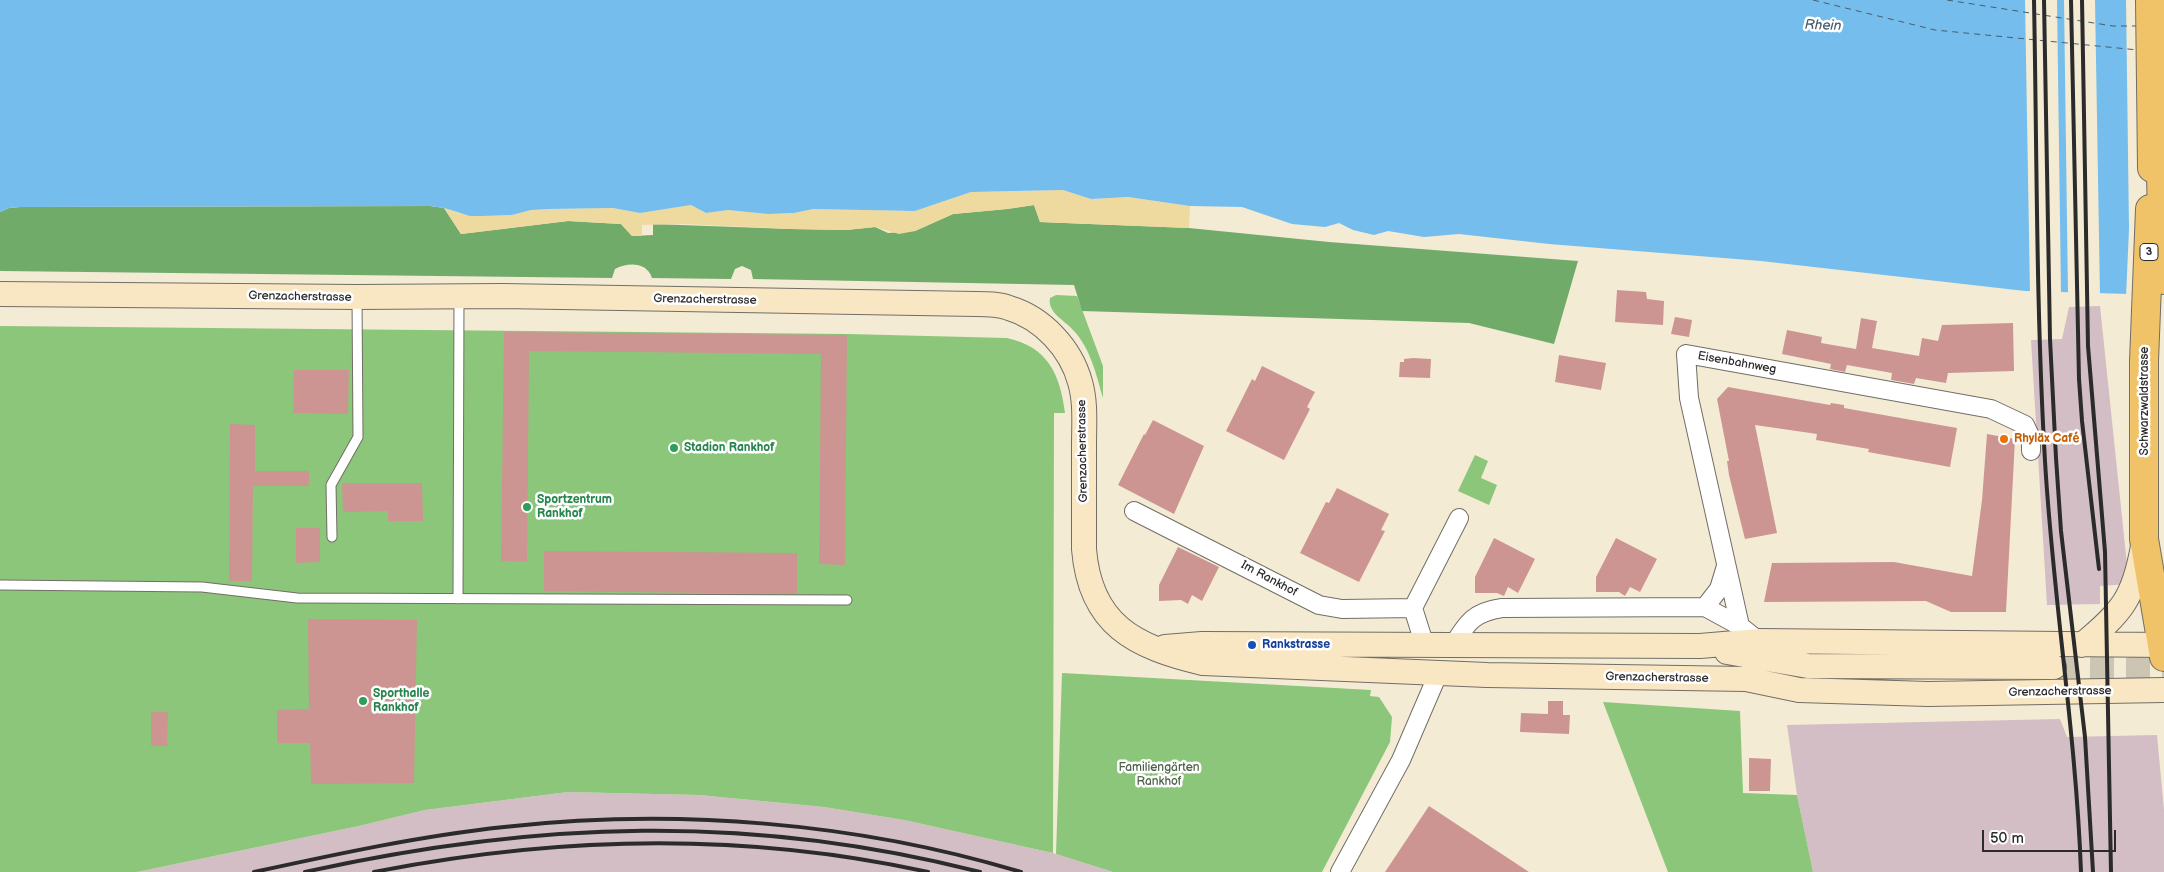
<!DOCTYPE html>
<meta charset="utf-8">
<style>
body{margin:0}
#map{position:relative;width:2164px;height:872px;overflow:hidden;background:#f4ebd5;font-family:"Balsamiq Sans",sans-serif}
canvas{display:block}
.scale{position:absolute;left:1982px;top:830px;width:134px;height:22px;box-sizing:border-box;border:2px solid #2b2b2b;border-top:0;padding-left:6px;font-size:15px;line-height:18px;white-space:nowrap;color:#2b2b2b;-webkit-text-stroke:4px #fff;paint-order:stroke}
</style>
<div id="map">
<canvas width="2164" height="872"></canvas>
<div class="scale">50 m</div>
</div>
<script>
const c = document.querySelector('canvas').getContext('2d');
c.lineJoin = 'round';
function paint(path, color) { c.fillStyle = color; c.fill(path, 'evenodd'); }
function trace(path, color, width, dash) { c.strokeStyle = color; c.lineWidth = width; c.lineCap = dash ? 'butt' : 'round'; c.setLineDash(dash || []); c.stroke(path); }
function label(font, color, halo, rows, align = 'center') {
  c.font = font + ' "Balsamiq Sans",sans-serif'; c.lineWidth = 5; c.setLineDash([]); c.textBaseline = 'middle'; c.strokeStyle = halo; c.fillStyle = color; for (const [text, x, y, turn = 0] of rows) {
    c.save(); c.translate(x, y); c.rotate((+turn || 0) * Math.PI / 180); c.textAlign = isNaN(turn) ? turn : align; if (halo) c.strokeText(text, 0, 0); c.fillText(text, 0, 0); c.restore();
  }
}
paint(new Path2D(`
 M2100,306l29,278 -29,2v18l-53,1 -16,-265 31,-1 7,-32z
 M2060,719l7,18 90,-2 7,75v62h-351l-16,-77 -10,-70z
 M568,792l131,3 125,12 80,13 149,33 60,19h-976l222,-46 66,-16z`), '#d2bec4');
paint(new Path2D(`
 M1056,295l21,1 26,70v32c-7,-24 -12,-48 -29,-67 -8,-10 -27,-18 -24,-33z
 M0,326l848,8 159,4c41,9 53,36 58,75h-11l-1,440 -149,-33 -80,-13 -125,-12 -131,-3 -143,18 -66,16 -222,46h-137z
 M1475,455l13,6 -7,17 16,7 -8,20 -31,-14z
 M1062,673l309,17 -1,6 9,1 13,20 -2,25 -68,130h-209l-57,-18z
 M1603,702l137,9 3,82 54,2 16,77h-145z`), '#8cc67a');
paint(new Path2D(`
 M1034,205l6,17 149,6 140,14 249,19 -24,83 -85,-21 -387,-12 -8,-26 -321,-6 -2,-9 -9,-4 -7,3 -4,10 -79,-1c-5,-16 -24,-16 -37,-9l-3,9 -612,-7v-59l9,-4 11,-1 410,-1 14,2 17,26 107,-13 53,3 11,12 21,-1v-11l138,5 55,1 29,-3 13,6 27,-2 38,-17 54,-5z`), '#71ab6a');
paint(new Path2D(`
 M1063,190l28,9 37,-2 62,9 -1,22 -149,-6 -6,-17 -27,4 -54,5 -38,17 -16,3 -24,-7 -28,3 -56,-1 -108,-5 -41,1v11h-10l-11,-12 -53,-3 -107,13 -17,-26 14,5 24,3 30,-1 19,-5 18,-1 64,-1 27,5 51,-8 15,8 22,-3 40,4 26,-1 19,-4 102,2 56,-19z`), '#eeda9e');
paint(new Path2D(`
 M0,0h2164v295l-139,-4 -264,-30 -212,-17 -90,-10 -35,3 -36,-6 -14,4 -21,-5 -14,-7 -14,4 -33,-3 -50,-17 -52,-1 -62,-9 -37,2 -28,-9 -92,2 -56,19 -102,-2 -19,4 -26,1 -40,-4 -22,3 -15,-8 -51,8 -27,-5 -64,1 -18,1 -19,5 -30,1h-12l-26,-8 -14,-2 -410,1 -11,1 -9,4z`), '#75bded');
paint(new Path2D(`
 M2025,0h32l4,295 -31,-1z
 M2064,0h31l5,296 -32,-1z
 M2126,0h38v298l-38,-1 3,-68z`), '#f4ebd5');
trace(new Path2D(`
 M1813,0l122,30 203,20
 M1947,0l166,26h25`), '#455e6f', 1, [6, 5]);
paint(new Path2D(`
 M1617,290l29,2 1,7 17,2 -1,24 -48,-3z
 M1675,317l17,3 -3,17 -18,-3z
 M1861,318l16,3 -5,27 47,8 3,-18 16,3 4,-16 71,-2 1,48 -66,2 -2,10 -30,-5 -2,6 -23,-4 1,-7 -45,-8 -2,7 -15,-3 1,-5 -49,-10 5,-24 35,7 -1,6 35,6z
 M504,332l343,3 -2,230 -26,-1 2,-210 -292,-3 -2,211 -26,-1z
 M1559,355l47,8 -5,27 -46,-8z
 M1413,358l18,1 -1,19 -31,-1 1,-15h4v-3z
 M1262,366l53,26 -8,15 3,2 -26,51 -58,-29 26,-52 3,2z
 M294,370h55l-1,44 -55,-1z
 M1728,387l102,18 1,-2 13,2v3l113,20 -7,39 -82,-15 1,-3 -53,-9 1,-6 -62,-9 22,108 -32,6 -16,-64 -2,-14h2l-12,-62z
 M1153,420l51,26 -30,68 -56,-29 26,-51 1,1z
 M230,424l25,1v46h54v15h-56l-1,95h-23z
 M1987,434l28,5 -9,173h-55l-25,-11 -162,1 8,-39 122,-1 78,14 10,-76z
 M342,483h80l1,38h-35v-10l-45,1z
 M1337,488l52,26 -8,16 4,1 -26,51 -59,-29 26,-51 3,1z
 M296,528h24v34l-24,1z
 M1494,538l41,21 -17,34 -10,-6 -4,9 -7,-3h-22v-16z
 M1616,538l41,21 -17,33 -10,-5 -5,9 -6,-4h-23v-15z
 M1178,547l41,20 -17,34 -10,-6 -4,9 -7,-4 -22,1v-16z
 M544,551l253,2v41l-253,-3z
 M308,619l109,1 -3,163 -103,1 -1,-41h-33v-33l32,-1z
 M1548,701h15v14h7l-1,19 -49,-2 1,-19 27,1z
 M151,712h17l-1,34h-16z
 M1749,758l22,1 -1,32h-21z
 M1429,806l100,66h-144z`), '#cd9591');
trace(new Path2D(`
 M2054,667l110,1`), '#ccc5b3', 24, [24, 12]);
const lane = new Path2D(`
 M332,537l-1,-52 27,-48 -1,-140
 M0,585l202,2 95,11 550,2
 M458,599l1,-302`);
const street = new Path2D(`
 M1134,511l185,94 23,4 71,-1
 M1705,607l35,19
 M1759,641l-19,-15 -51,-228 -3,-44 305,55 34,16 6,13v13
 M1425,646l-12,-38 46,-90
 M1452,647c15,-24 21,-35 50,-39l203,-1 14,-18 7,-23
 M1340,872l61,-112 37,-86`);
const secondary = new Path2D(`
 M0,294l357,3 145,-1 474,8c11,0 23,0 33,4 34,10 62,41 71,74 6,20 4,43 4,64 0,34 0,69 0,103 6,76 51,98 119,114l284,12 259,4 53,11 129,4 236,-4
 M2082,645c40,-33 52,-47 61,-99
 M1165,647l37,-3 498,2 59,-5 405,4
 M1727,652l81,14 246,1`);
const primary = new Path2D(`
 M2150,0l2,168
 M2150,209l-6,152v178l20,118`);
const highway = new Path2D(`
 M2153,144l8,34 3,102`);
trace(lane, '#716e66', 11);
trace(street, '#716e66', 20);
trace(secondary, '#716e66', 26);
trace(primary, '#716e66', 30);
trace(highway, '#716e66', 30);
trace(lane, '#fff', 9);
trace(street, '#fff', 18);
trace(secondary, '#f9e7c3', 24);
trace(primary, '#f0c369', 28);
trace(highway, '#f0c369', 28);
trace(new Path2D(`
 M2034,0c3,154 2,308 11,461 8,137 31,273 36,411
 M2044,0l6,339 6,119 5,73 24,206 8,135
 M2071,0l8,379 3,42 17,148
 M2082,0l6,346 17,206 6,320
 M254,872c83,-18 166,-36 250,-45 172,-19 351,-5 517,45
 M305,872c230,-51 445,-59 675,0
 M374,872c183,-36 372,-40 554,0`), '#2b2b2b', 4);
for (const [x, y, r, color] of [
 [2004,439,5,"#e8710a"],
 [674,448,5,"#2e9e5b"],
 [527,507,5,"#2e9e5b"],
 [1252,645,5,"#1a4fb4"],
 [363,701,5,"#2e9e5b"]
]) { const dot = new Path2D(); dot.arc(x, y, r, 0, 2 * Math.PI); c.fillStyle = color; c.fill(dot); trace(dot, '#fff', 2); }
for (const [x, y, w] of [
 [2149,252,18]
]) { const box = new Path2D(); box.roundRect(x - w / 2, y - 8.5, w, 17, 4); c.fillStyle = '#fff'; c.fill(box); trace(box, '#2b2b2b', 1); }
label('bold 11px', '#2b2b2b', null, [
 ["3",2149,252]
]);
label('12px', '#2b2b2b', '#fff', [
 ["Grenzacherstrasse",300,297,1],
 ["Grenzacherstrasse",705,300,1],
 ["Eisenbahnweg",1737,363,10],
 ["Schwarzwaldstrasse",2145,401,-90],
 ["Grenzacherstrasse",1083,451,-91],
 ["Im Rankhof",1269,579,28],
 ["Grenzacherstrasse",1657,678,1],
 ["Grenzacherstrasse",2060,692,-1]
]);
label('bold 12px', '#c56008', '#fff', [
 ["Rhyläx Café",2014,439]
], 'left');
label('bold 12px', '#27864d', '#fff', [
 ["Stadion Rankhof",684,448],
 ["Sportzentrum",537,500],
 ["Rankhof",537,514],
 ["Sporthalle",373,694],
 ["Rankhof",373,708]
], 'left');
label('bold 12px', '#164399', '#fff', [
 ["Rankstrasse",1262,645]
], 'left');
label('12px', '#4d6147', '#fff', [
 ["Familiengärten",1159,768],
 ["Rankhof",1159,782]
]);
label('italic 14px', '#455e6f', '#fff', [
 ["Rhein",1823,26,2]
]);
</script>
